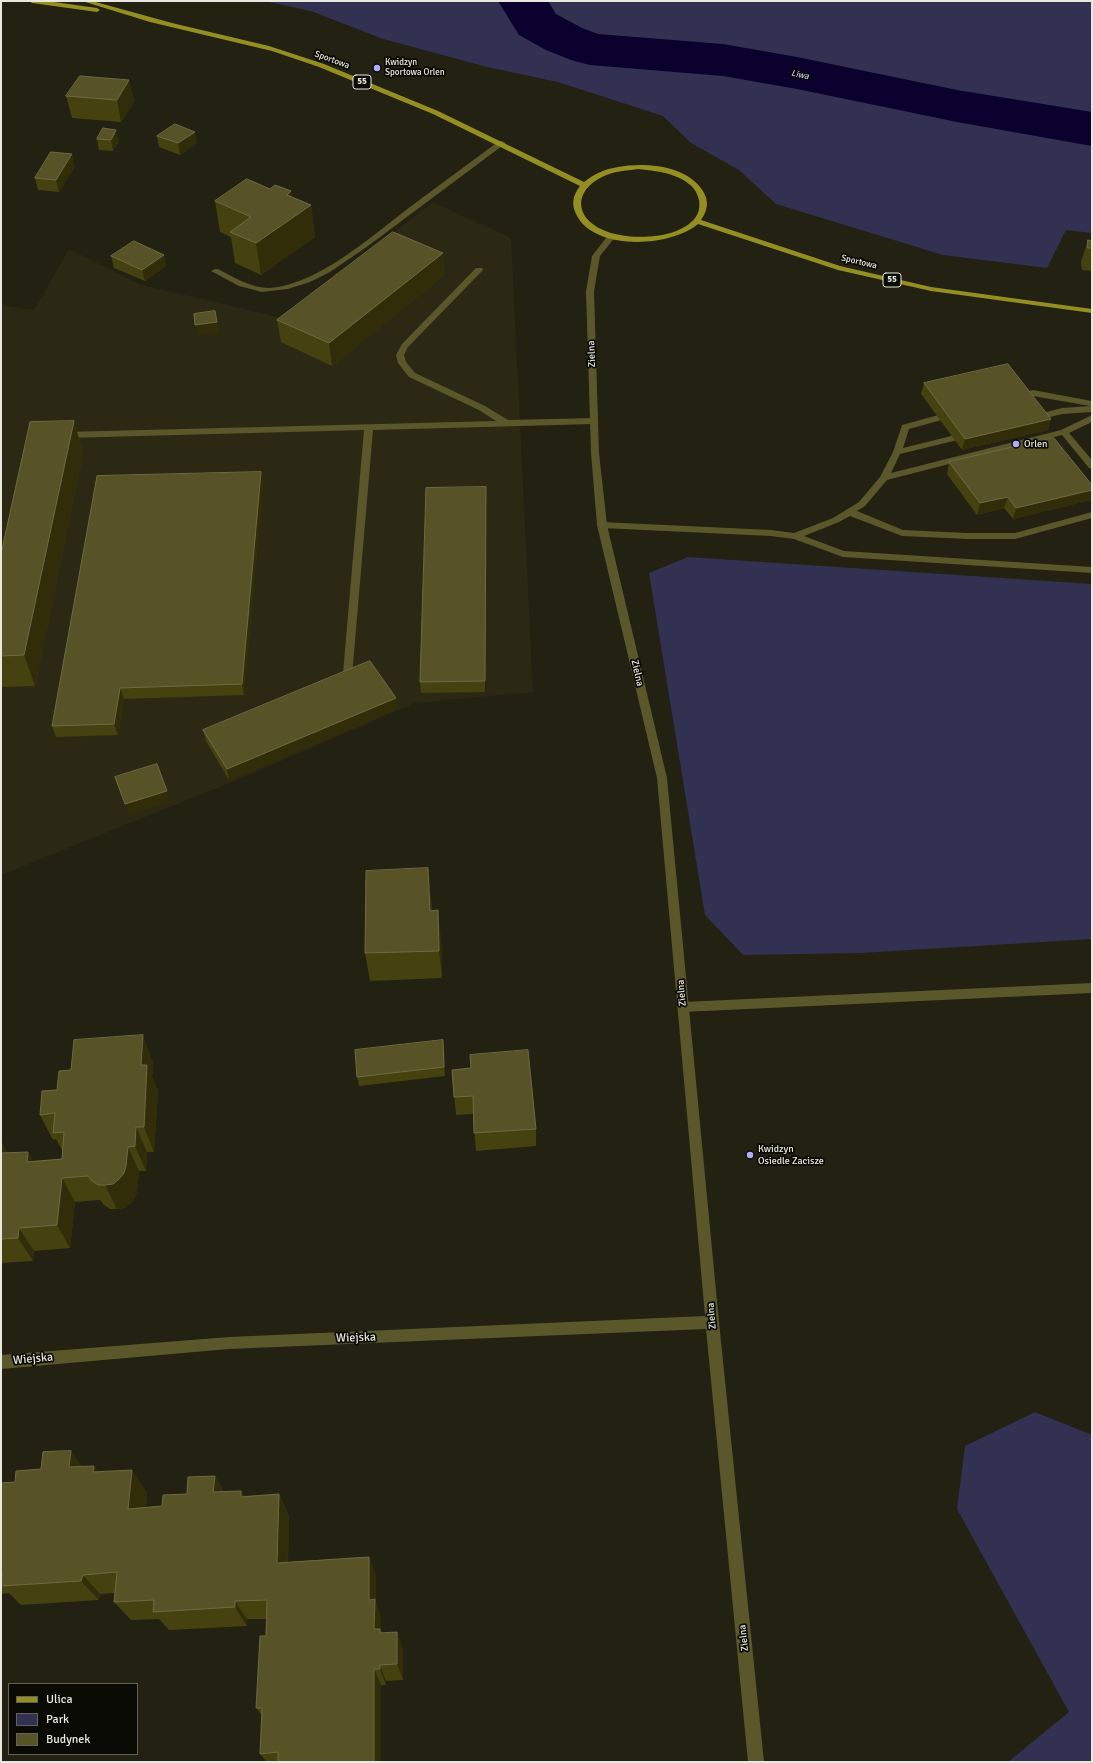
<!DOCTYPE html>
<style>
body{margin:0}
#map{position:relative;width:1093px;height:1763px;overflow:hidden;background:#222112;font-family:Signika,sans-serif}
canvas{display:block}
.frame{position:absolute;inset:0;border:2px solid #e8e8de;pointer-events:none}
.legend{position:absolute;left:8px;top:1683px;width:130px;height:72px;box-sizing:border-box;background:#0a0a05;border:1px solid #63635c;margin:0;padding:5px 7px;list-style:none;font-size:12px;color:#e8e8de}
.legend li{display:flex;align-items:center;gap:8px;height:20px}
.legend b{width:20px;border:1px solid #63635c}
</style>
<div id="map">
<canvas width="1093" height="1763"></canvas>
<div class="frame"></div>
<ul class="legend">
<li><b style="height:5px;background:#958e22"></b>Ulica</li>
<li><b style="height:11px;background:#323152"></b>Park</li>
<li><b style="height:11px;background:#575327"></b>Budynek</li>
</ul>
</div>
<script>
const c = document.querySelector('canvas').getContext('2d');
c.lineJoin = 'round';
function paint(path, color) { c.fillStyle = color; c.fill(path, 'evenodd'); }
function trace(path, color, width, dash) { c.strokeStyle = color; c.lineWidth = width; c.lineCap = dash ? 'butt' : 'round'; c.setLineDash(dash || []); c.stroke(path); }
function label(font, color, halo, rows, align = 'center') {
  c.font = font + ' Signika,sans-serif'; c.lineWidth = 3.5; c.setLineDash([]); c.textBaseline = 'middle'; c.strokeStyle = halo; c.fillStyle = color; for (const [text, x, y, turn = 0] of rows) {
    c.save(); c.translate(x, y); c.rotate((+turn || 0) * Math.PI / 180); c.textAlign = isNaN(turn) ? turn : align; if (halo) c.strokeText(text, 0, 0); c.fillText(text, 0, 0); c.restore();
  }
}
paint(new Path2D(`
 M433,202l78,36 22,454 -118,11 -178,77 -236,95v-570l33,5 35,-61 73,36 141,33z`), '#2b2913');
paint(new Path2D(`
 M264,1h828v232l-26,-3 -19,38 -104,-13 -167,-51 -37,-34 -48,-27 -28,-27 -105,-34 -71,-15 -104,-28 -72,-28z
 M688,557l404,27v355l-231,14 -118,2 -38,-40 -56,-342z
 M1035,1412l57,23v327h-84l61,-50 -112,-203 8,-63z`), '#323152');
paint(new Path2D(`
 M498,1h50l8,13 26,14 16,6 125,10 74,13 160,33 135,22v34l-135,-24 -160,-33 -74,-13 -133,-11 -19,-5 -25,-10 -27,-15z`), '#0b012e');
paint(new Path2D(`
 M499,141h3l4,2 -138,103 -38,26 -20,10 -22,7 -26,3 -23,-6 -28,-15 4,-2h3c15,8 33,19 51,19 50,-3 106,-55 145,-84 28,-21 57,-42 85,-63z
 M476,268h6l1,2 -75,77 -4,8 2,7 9,11 70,33 23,14 86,-2 4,3 -4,3 -221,6 -21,246 -4,1 -5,-4 21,-243 -299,8 -4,-3 4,-3 431,-11 -17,-11 -70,-33 -11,-14 -2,-8 6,-11z
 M1033,390l59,11v11l-30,2 -28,7 -3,-1 -1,-2 1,-2 31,-8 28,-2 -57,-10 -15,4 -4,-3 1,-2z
 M953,411l3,1 1,2 -1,2 -47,13 -6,19 64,-16 4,3 -1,2 -70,17 -9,19 170,-43 31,-15v7l-23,11 23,27v9l-3,-1 -27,-33 -175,45 -22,26 -8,5 46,19 65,3h47l77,-21v6l-77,21h-47l-66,-3 -52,-20 -11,6 -35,14 40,15 248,16v6l-249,-16 -49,-18 -23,-3 -169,-8 -5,-3 5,-3 169,8 23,3 39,-15 26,-16 21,-25 13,-25 9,-27z
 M1092,983v10l-409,19 -4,-1 -2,-4 2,-4 4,-1z`), '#5a572a');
paint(new Path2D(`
 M609,234h6l1,2 -16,20 -6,35 5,162 8,72 60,253 52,544 45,440h-16l-42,-433 -477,20 -228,20v-14l228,-18 476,-21 -48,-538 -60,-253 -6,-72 -5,-162 6,-35z`), '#5a572a');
paint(new Path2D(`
 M29,1h18l50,7 3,2 -3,2 -65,-9z
 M82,1h10l80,22 97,23 55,18 114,47 146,71c10,-8 21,-13 34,-15 26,-5 69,-2 85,24 6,10 5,19 -2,29l139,46 91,21 161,22v4l-161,-22 -93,-21 -140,-46c-27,23 -104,28 -122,-10 -5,-10 -3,-19 4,-28l-147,-72 -114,-47 -47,-16 -122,-29zM638,169c21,2 56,6 61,31 1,7 0,13 -4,18 -17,22 -68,23 -92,12 -29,-13 -29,-39 -1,-53 12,-6 23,-6 36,-8z`), '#958e22');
paint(new Path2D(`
 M129,80l5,22 -13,20 -49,-4 -6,-22z
 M157,136l40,7 -17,12 -21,-8z
 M97,139l22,2 -6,10 -14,-1z
 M75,166l-16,26 -21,-2 -3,-12z
 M270,189l21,2 1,6 19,8 4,32 -54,38 -26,-12 -4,-26 -11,-5 -5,-31z
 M1088,240l4,1v34v-4l-10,-1 -1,-8z
 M443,253l1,22 -112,91 -51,-24 -4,-22z
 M164,255l2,11 -21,15 -31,-13 -3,-12z
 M924,383l127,36 -3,11 -86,20 -41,-56z
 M74,421l9,32 -48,233 -34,1v-133z
 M949,462l142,38 -78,19 -9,-11 -27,7 -30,-41z
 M263,484l-19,211 -120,4 -6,36 -62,2 -4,-11z
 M486,487l-1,205 -64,1 -1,-11z
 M396,698l1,11 -168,71 -23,-39 -3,-11z
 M431,896l1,15 9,27 1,40 -72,3 -5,-28z
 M444,1049l1,27 -86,10 -2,-9z
 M153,1062l-1,15 6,14 -4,61h-7l-1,19h-7l-2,20 -2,6 -4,6 -7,5 -7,1h-7l-6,-4 -4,-5 -25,2 -5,46 -36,3 -1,10 -32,2v-122l6,12 26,8 29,-2 1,-7 -7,-13 -3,1 -13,-25 31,-45z
 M452,1070l84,59v17l-60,5 -3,-37 -17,1z
 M94,1466l4,6 49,20 -1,15 16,-1 25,-12 28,-18 9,16 17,-1 3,5 35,-2 10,22 -1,46 81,-5 7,20v26l5,14v14l1,2 21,16v31l-17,1v4h-5v77h-114l-7,-8 2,-39 -6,-7 10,-72v-17h-19v7l-78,4 -10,-11 -28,1 -17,-18 1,-9 -15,1 -1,6 -78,5 -12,-12 -8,1v-111l14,-1 68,-15z`), '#454210');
paint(new Path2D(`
 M129,80l5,22 -13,20 -4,-22z
 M116,130l3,11 -6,10 -2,-11z
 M195,132l2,11 -17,12 -2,-12z
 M72,154l3,12 -16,26 -3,-12z
 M291,191l4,25 16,-11 4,32 -54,38 -5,-32 31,-48z
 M443,253l1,22 -112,91 -3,-23z
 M164,255l2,11 -21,15 -3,-11z
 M215,311l4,22 -21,3 -3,-11z
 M1051,419l-3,11 -86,20 3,-11z
 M74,421l9,32 -48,233 -11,-31z
 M261,472l2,12 -19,211 -2,-11z
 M486,487v12l-1,193v-11z
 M1092,490v8l-1,2 -78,19 3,-11z
 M1008,497l-4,11 -27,7 3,-12z
 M120,688l4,11 -6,36 -4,-11z
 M396,698l1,11 -168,71 -2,-11z
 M167,791l3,11 -41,13 -4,-11z
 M428,868l3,28 2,43 -3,-28z
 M438,910l3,28 1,40 -3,-27z
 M143,1035l10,27 -1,15 6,14 -4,61 -10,-25 -3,-62z
 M443,1040l1,9 1,27 -1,-9z
 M136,1127l11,25 -1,19 -11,-25z
 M1,1141l13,23 -13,-6z
 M128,1147l11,24 -2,20 -2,6 -4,6 -7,5 -7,1 -12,-24z
 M28,1152l14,24 -15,-14z
 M62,1178l13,24 -5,46 -13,-23z
 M19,1228l15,23 -1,10 -15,-23z
 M71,1451l17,23 -19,-7z
 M94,1466l16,23 -17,-17z
 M132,1470l15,22 -3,38 -16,-21z
 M215,1476l12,22 -14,-6z
 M241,1491l11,22 -11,-16z
 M279,1494l10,22 -2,67 -10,-20z
 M369,1557l7,20v26l5,14v14l6,16 -13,-18 -5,-29z
 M83,1575l17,19 -1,6 -18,-19z
 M235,1601l12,18v7l-12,-19z
 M397,1632l6,17v31l-6,-16z
 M380,1665l6,16v4l-6,-16z
 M374,1669l7,16v77h-7z`), '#302d08');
const building = new Path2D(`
 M80,76l49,4 -12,20 -51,-4z
 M175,124l20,8 -17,11 -21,-7z
 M103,128l13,2 -5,10 -14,-1z
 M51,152l21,2 -16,26 -21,-2z
 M247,179l23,10 5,-4 16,6 -4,4 24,10 -55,38 -26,-11 21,-15 -36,-16z
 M393,232l50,21 -114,90 -52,-23z
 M1088,240l4,1v7h-4z
 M134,241l30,14 -22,15 -31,-14z
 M215,311l2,11 -22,3 -1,-11z
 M1008,364l43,55 -86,20 -41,-56z
 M74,421l-50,234 -23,1v-102l29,-132z
 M1054,438l38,47v5l-76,18 -8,-11 -28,6 -31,-41z
 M261,472l-19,212 -122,4 -6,36 -62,2 45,-250z
 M486,487l-1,194 -65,1 6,-194z
 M370,661l26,37 -169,71 -24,-39z
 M157,764l10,27 -42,13 -10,-27z
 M428,868l2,43 8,-1 1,41 -74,2 1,-82z
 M143,1035l-2,30h6l-3,62h-8l-1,19 -7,1 -2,19 -2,7 -5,6 -6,5 -8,1h-7l-6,-4 -4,-5 -26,2 -5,47 -38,3 -1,10 -17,1v-86l27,-1 -1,10 35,-3 2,-27 -11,1 2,-20 -15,2 2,-24 15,-1 2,-19 12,-1 3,-30z
 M443,1040l1,27 -87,10 -2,-27z
 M528,1050l8,79 -62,4 -1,-37 -19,1 -2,-27 19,-2 -1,-13z
 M71,1451l-2,16 25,-1 -1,6 39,-2 -4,39 34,-3 1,-11 24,-1 1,-17 27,-1 -2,16 28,-1v6l38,-3 -2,69 92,-6v43l6,-1 -1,30h6v4l17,-1v32l-17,1v4h-6v93h-96v-10l-18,2 2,-46h-6l4,-72h6l1,-36 -32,1v6l-82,5 1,-12 -40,2 3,-30 -34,3 -2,6 -80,5 1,-13h-1v-90l14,-1 1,-11 25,-2 2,-17z`);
paint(building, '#575327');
trace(building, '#6e6b43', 1);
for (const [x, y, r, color] of [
 [377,68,4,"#afaefa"],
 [1016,444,4,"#afaefa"],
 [750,1155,4,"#afaefa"]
]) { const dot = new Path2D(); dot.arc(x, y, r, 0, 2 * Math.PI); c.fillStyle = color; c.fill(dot); trace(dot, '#0a0a05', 1.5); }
label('9px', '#e8e8de', '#0a0a05', [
 ["Sportowa",332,60,20],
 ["Sportowa",859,262,13]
]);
label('9px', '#e8e8de', '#0a0a05', [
 ["Kwidzyn",385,63],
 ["Sportowa Orlen",385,73]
], 'left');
label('italic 9px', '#c0c1f2', '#0a0a05', [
 ["Liwa",800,75,11]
]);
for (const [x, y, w] of [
 [362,82,18],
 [892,280,18]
]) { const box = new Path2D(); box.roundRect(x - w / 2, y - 7, w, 14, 3); c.fillStyle = '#0a0a05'; c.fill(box); trace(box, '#e8e8de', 1); }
label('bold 9px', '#e8e8de', null, [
 ["55",362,82],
 ["55",892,280]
]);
label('10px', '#e8e8de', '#0a0a05', [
 ["Zielna",592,354,-92],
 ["Zielna",637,673,77],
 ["Zielna",682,993,-95],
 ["Zielna",712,1316,-95],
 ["Zielna",744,1638,-96]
]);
label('10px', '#e8e8de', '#0a0a05', [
 ["Orlen",1024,444],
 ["Kwidzyn",758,1149],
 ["Osiedle Zacisze",758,1161]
], 'left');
label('12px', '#e8e8de', '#0a0a05', [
 ["Wiejska",356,1338,-2],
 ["Wiejska",33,1359,-5]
]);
</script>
